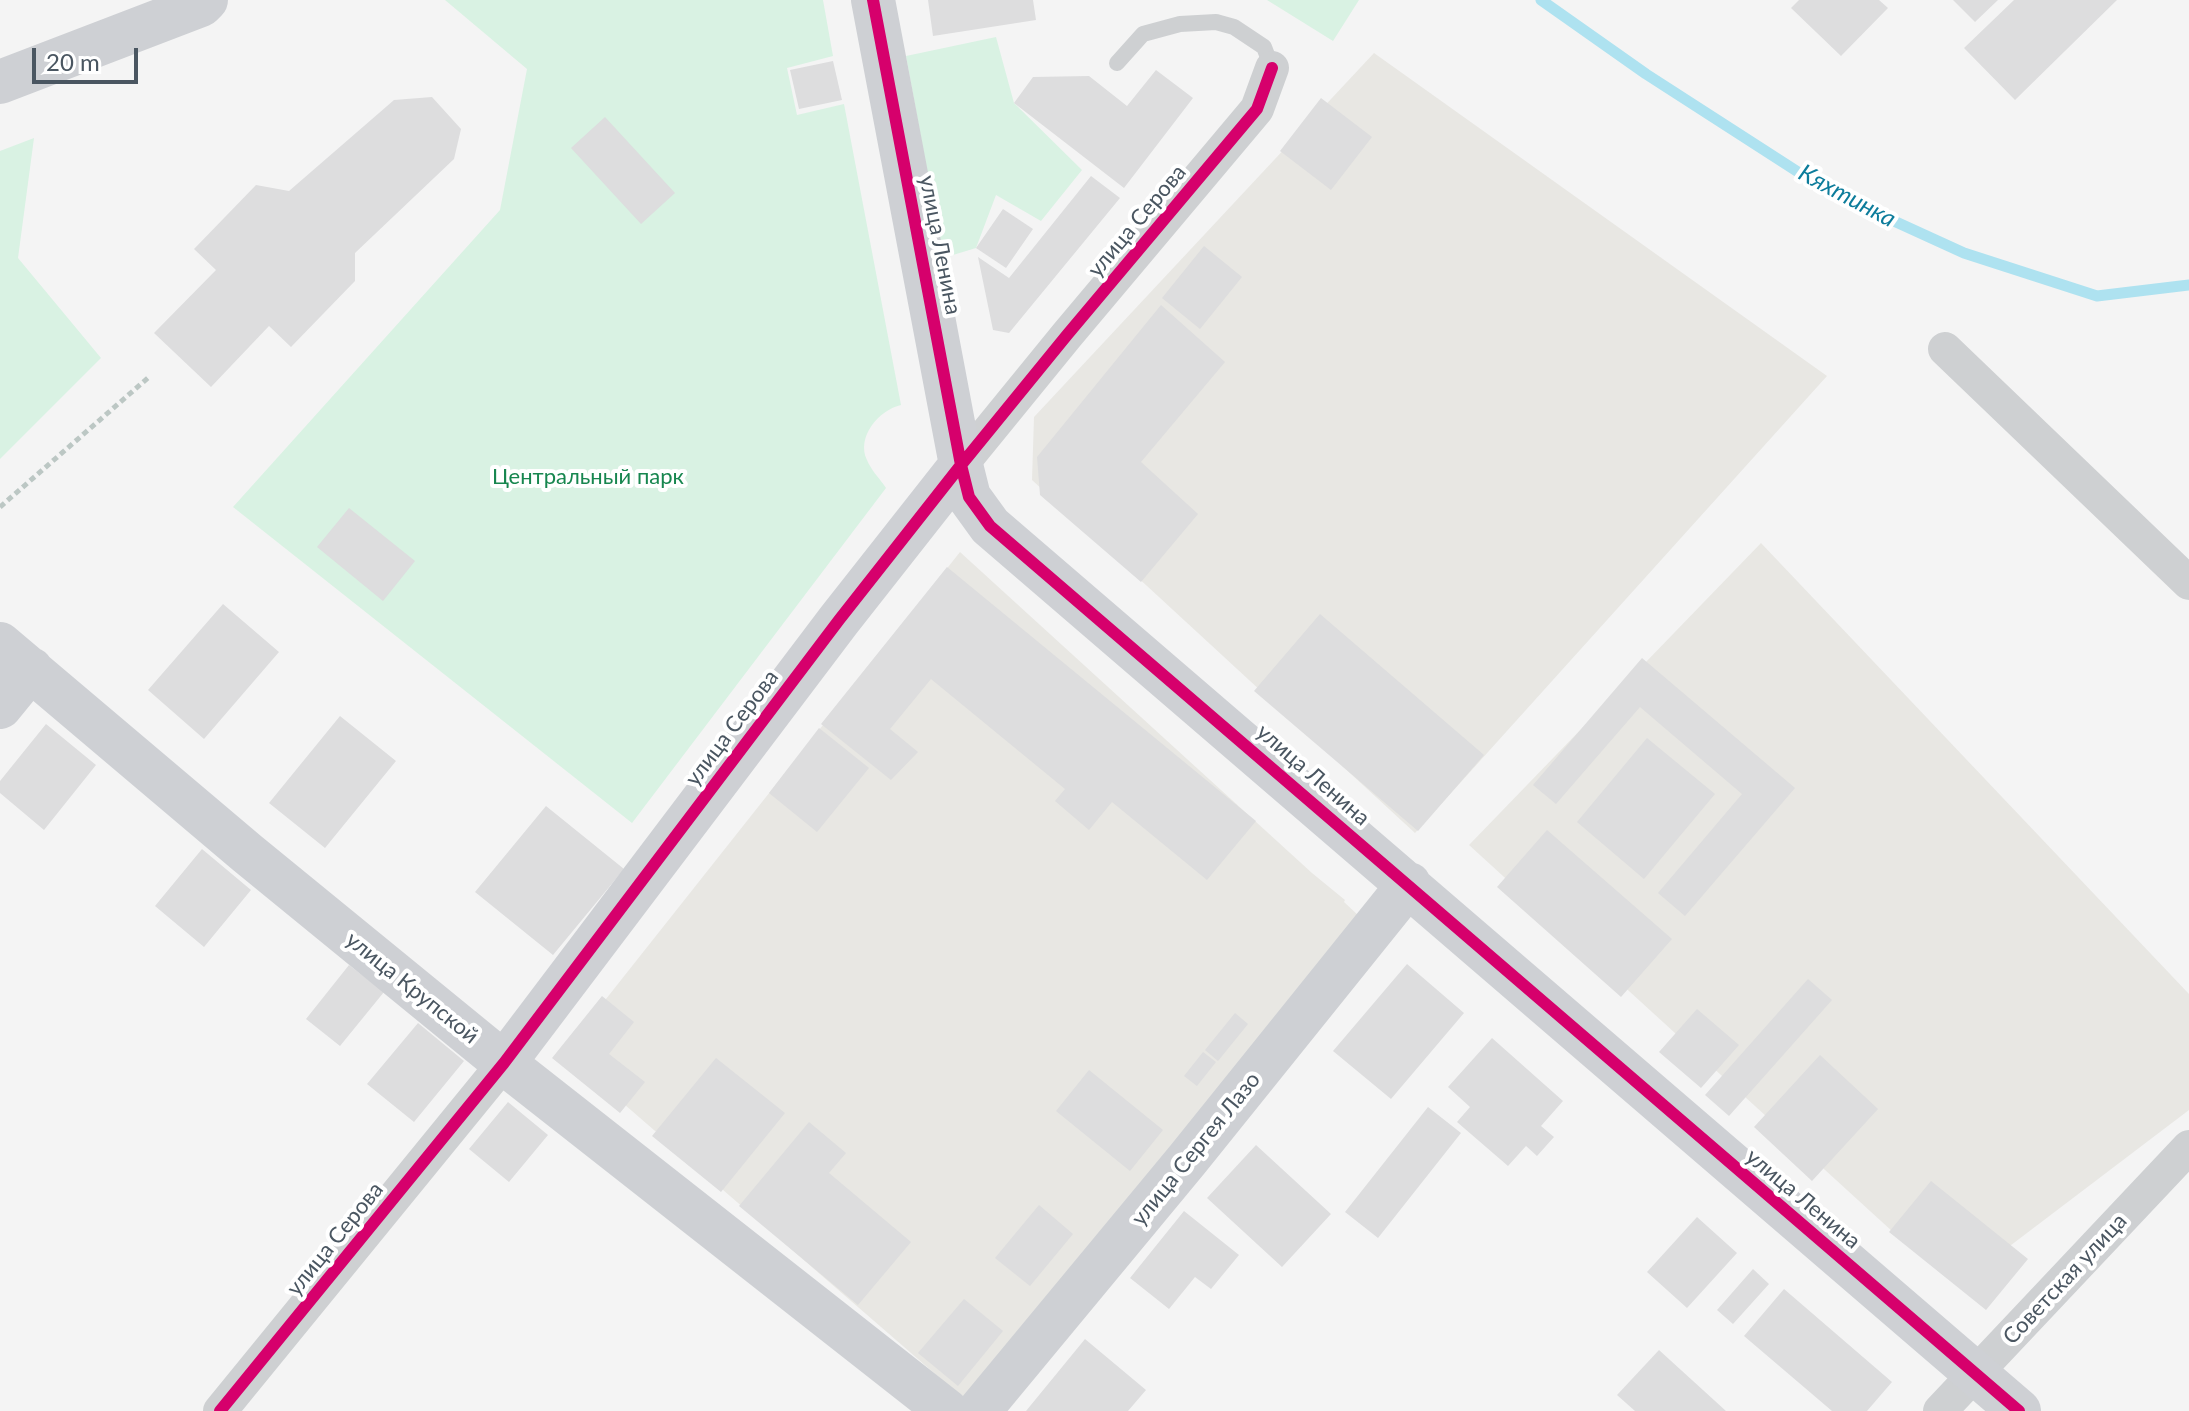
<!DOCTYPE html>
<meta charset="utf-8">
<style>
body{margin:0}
#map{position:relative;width:2189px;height:1411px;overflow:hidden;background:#f4f4f4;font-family:Lato,sans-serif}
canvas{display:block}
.scale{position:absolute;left:32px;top:48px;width:106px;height:36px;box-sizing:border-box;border:4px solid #4a5661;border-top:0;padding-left:10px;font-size:24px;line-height:28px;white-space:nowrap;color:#4a5661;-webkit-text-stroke:6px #fff;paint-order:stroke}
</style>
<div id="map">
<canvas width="2189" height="1411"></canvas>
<div class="scale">20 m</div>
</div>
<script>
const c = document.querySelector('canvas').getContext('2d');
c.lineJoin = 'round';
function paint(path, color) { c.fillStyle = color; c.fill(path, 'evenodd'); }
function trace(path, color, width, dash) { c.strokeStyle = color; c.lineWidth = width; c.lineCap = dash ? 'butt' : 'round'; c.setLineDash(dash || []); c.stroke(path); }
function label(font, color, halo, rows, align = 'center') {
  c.font = font + ' Lato,sans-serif'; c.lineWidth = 8; c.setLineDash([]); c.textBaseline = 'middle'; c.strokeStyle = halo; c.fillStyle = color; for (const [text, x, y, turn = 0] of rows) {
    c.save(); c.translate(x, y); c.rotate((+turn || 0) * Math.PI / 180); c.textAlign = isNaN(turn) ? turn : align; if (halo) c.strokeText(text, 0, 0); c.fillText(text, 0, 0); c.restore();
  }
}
paint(new Path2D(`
 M1374,53l453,323 -412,457 -383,-353 2,-63z
 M1761,543l428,451v116l-220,167 -76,-45 -424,-387z
 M960,552l352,321 33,27 -1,2 30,28 -410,469 -400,-347z`), '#e8e7e3');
paint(new Path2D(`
 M445,0h378l10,56 -46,12 10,47 47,-11 57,301c-22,5 -45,32 -34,55 4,10 13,19 19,28l-254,335 -399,-316 267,-297 27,-141z
 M1267,0h92l-26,41z
 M996,37l18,66 68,67 -41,51 -45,-26 -20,53 -33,10 -37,-202z
 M34,138l-16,120 83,100 -101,101v-308z`), '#d9f2e3');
trace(new Path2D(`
 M1541,0l105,74 180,116 138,63 133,43 92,-11`), '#aee2f0', 11);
paint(new Path2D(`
 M928,0h105l3,20 -103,16z
 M1799,0h80l9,8 -47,48 -50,-48z
 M1953,0h45l-23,22z
 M2014,0h103l-102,100 -51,-52z
 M833,61l9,39 -43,9 -9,-39z
 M1156,70l37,28 -69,90 -110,-85 19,-26 56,-1 38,30z
 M432,97l29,32 -7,30 -99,94v28l-64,66 -22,-21 -58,61 -57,-54 62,-63 -22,-21 62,-64 33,6 105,-91z
 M1321,98l51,39 -41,53 -51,-39z
 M605,117l70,76 -34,31 -70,-76z
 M1091,176l29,22 -111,135 -16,-3 -15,-73 31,21z
 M1003,209l30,20 -27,39 -30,-20z
 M1204,246l38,31 -42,52 -38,-31z
 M1161,305l64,57 -84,100 57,52 -57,68 -101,-87 -3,-38z
 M349,508l66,53 -32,40 -66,-54z
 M947,567l309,254 -49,59 -95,-78 -23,28 -34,-29 10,-12 -134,-110 -41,50 28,23 -27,28 -70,-56z
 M223,604l56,48 -75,87 -56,-49z
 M1320,614l164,141 -66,76 -164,-140z
 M1642,658l153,130 -110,128 -27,-23 84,-99 -102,-87 -84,97 -23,-19z
 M340,716l56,45 -71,87 -56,-45z
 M46,724l50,41 -52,65 -44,-37v-12z
 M819,728l50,40 -52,64 -48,-39z
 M1647,738l68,56 -71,85 -67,-57z
 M546,806l78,63 -71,86 -78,-63z
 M1547,830l125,109 -51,58 -124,-110z
 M202,849l49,41 -47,57 -49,-41z
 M1407,964l57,49 -73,86 -58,-48z
 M349,965l35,27 -44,54 -34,-27z
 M1808,979l24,21 -103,116 -24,-21z
 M602,996l32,26 -25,32 36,28 -25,31 -68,-55z
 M1697,1009l42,36 -38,43 -42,-36z
 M1235,1013l13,11 -30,37 -13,-11z
 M418,1023l46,38 -50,61 -47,-38z
 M1492,1038l71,63 -22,25 13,11 -17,19 -11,-10 -18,20 -51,-44 13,-15 -22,-20z
 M1203,1052l13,10 -19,24 -13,-10z
 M1820,1055l58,54 -66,72 -58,-54z
 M716,1058l69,55 -64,79 -69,-56z
 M1089,1070l74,60 -33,41 -74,-60z
 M508,1102l40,33 -39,47 -40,-33z
 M1428,1107l33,26 -83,105 -33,-26z
 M809,1122l37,31 -17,20 82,69 -53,63 -119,-99z
 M1256,1145l75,69 -49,53 -75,-69z
 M1931,1181l97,78 -42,51 -97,-78z
 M1039,1205l34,29 -43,52 -35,-28z
 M1184,1211l55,44 -28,34 -16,-12 -26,32 -39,-31z
 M1697,1217l40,36 -50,55 -40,-36z
 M1753,1269l16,15 -36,40 -16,-14z
 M1784,1289l108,93 -25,29h-35l-88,-75z
 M964,1299l39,32 -45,55 -40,-33z
 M1085,1339l61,51 -18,21h-102z
 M1659,1350l67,61h-91l-18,-16z`), '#ddddde');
trace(new Path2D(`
 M0,507l149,-130`), '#bcc7c4', 5, [6, 4]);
trace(new Path2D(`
 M1117,63l26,-29 37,-10 36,-2 18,5 30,20 8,21`), '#ced0d2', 16);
trace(new Path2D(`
 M1945,349l244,234
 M961,465l106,-130 190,-226 15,-41
 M220,1411l284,-348
 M1940,1411l249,-264`), '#ced0d2', 34);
trace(new Path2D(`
 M873,0l88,465 8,32 21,29 1029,885
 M0,82l201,-77 5,-5
 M0,644l247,209 257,210 443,348
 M0,707l31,-38
 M504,1063l335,-443 122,-155
 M979,1411l208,-251 222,-276`), '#ced0d4', 44);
trace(new Path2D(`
 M873,0l88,465 8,32 21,29 1029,885
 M220,1411l284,-348 335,-443 122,-155 106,-130 190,-226 15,-41`), '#d6006c', 12);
label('22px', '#4a5661', '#fff', [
 ["улица Серова",1137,221,-50],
 ["улица Ленина",940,245,79],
 ["улица Серова",732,728,-53],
 ["улица Ленина",1313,775,41],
 ["улица Крупской",412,988,39],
 ["улица Сергея Лазо",1196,1149,-51],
 ["улица Ленина",1803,1199,40],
 ["улица Серова",335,1239,-51],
 ["Советская улица",2065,1279,-47]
]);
label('22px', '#17864f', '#fff', [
 ["Центральный парк",588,477]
]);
label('italic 24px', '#0c7c9b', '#fff', [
 ["Кяхтинка",1847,196,28]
]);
</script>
